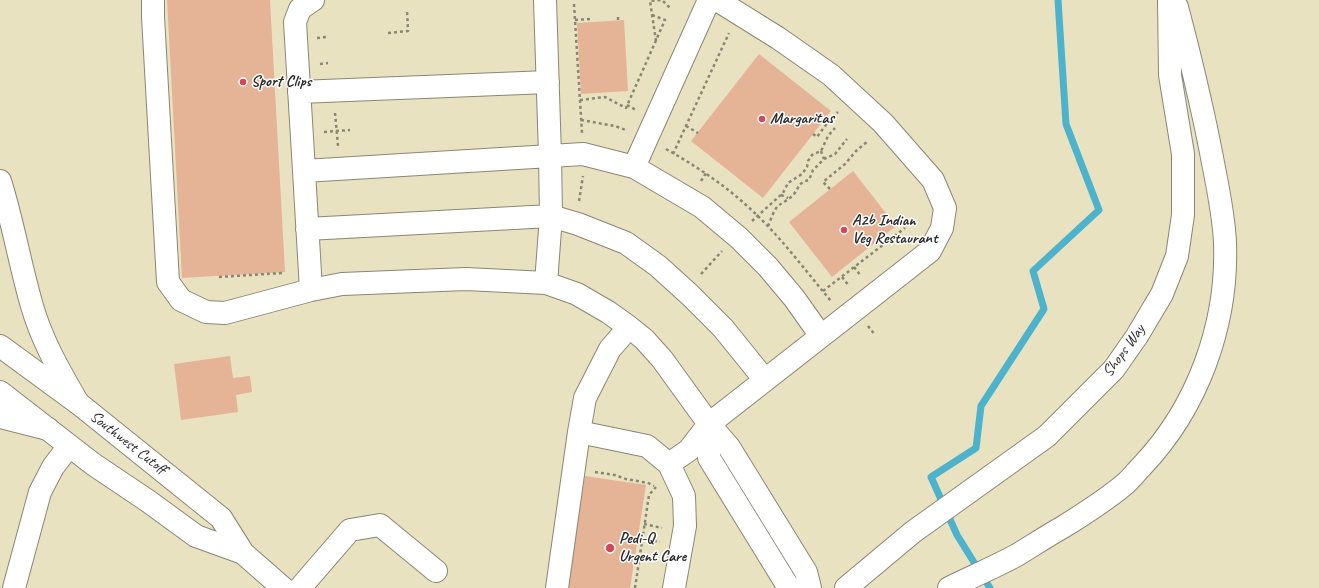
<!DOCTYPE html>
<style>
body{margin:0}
canvas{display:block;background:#e8e2c0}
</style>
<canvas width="1319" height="588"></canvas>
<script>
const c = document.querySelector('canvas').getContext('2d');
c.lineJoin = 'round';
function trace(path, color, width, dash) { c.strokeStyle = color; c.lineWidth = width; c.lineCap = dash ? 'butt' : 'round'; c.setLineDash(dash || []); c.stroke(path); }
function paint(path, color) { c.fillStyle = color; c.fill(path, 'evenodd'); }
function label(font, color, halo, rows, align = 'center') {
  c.font = font + ' Caveat,sans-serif'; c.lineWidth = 3; c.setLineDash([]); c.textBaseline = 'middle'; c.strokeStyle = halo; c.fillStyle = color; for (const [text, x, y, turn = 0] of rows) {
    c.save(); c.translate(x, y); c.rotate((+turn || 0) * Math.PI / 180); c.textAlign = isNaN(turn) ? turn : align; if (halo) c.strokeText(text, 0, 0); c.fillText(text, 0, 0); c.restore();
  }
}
trace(new Path2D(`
 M990,588l-33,-53 -26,-58 45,-29 5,-42 63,-97 -11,-38 66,-61 -33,-86 -8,-124`), '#4db2cc', 7);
paint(new Path2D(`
 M167,0h103l15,272 -103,6z
 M624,20l4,71 -47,3 -4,-71z
 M759,54l72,57 -68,87 -72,-57z
 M853,171l43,55 -64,51 -43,-55z
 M230,356l3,22 17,-2 2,16 -16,3 2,17 -57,8 -7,-56z
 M585,476l61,9 -16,103h-63z`), '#e5b395');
const minor = new Path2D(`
 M153,0v17l15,265 13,18 25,12 19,1 86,-23 31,-6 124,-5 80,4 31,11 31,18 21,15 15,12 18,20 47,65 20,23 77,125 4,16
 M545,0l5,155 1,61 -5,67
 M299,92l249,-10
 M634,167l75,-167
 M304,171l-9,-149 5,-13 13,-9
 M307,229l244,-13 27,8 48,19 32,23 32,29 33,33 42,52
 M311,290l-7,-119 279,-17 51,13 68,40 37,31 29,29 26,31 27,38
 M709,424v34l80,130
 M579,432l6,-34 25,-49 19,-22
 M669,464l20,-14 20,-26 221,-173 12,-23 3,-20 -12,-28 -50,-57 -52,-48 -53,-37 -61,-38
 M14,588l26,-96 13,-25 16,-21
 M300,588l50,-58 30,-5 56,46
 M557,588l22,-156 68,14 22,18 15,32 1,30 -11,62
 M846,588l67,-56 134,-96 67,-67 23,-33 25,-42 15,-38 6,-41v-61l-13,-79 -1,-75
 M949,588c22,-11 46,-21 68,-33 15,-9 30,-19 46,-28 21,-13 43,-27 62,-43 6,-5 11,-12 17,-18 56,-59 86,-142 83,-223 -1,-25 -6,-50 -11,-75 -10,-54 -23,-108 -37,-161`);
const major = new Path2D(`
 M0,346l78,57 143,115 22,35 40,35
 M0,392l93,72 55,37 48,35 47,17`);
const highway = new Path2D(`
 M0,181c13,41 20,84 32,125 10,35 28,66 46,97
 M0,417l48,12`);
trace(minor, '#8a8676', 24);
trace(major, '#8a8676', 24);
trace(highway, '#8a8676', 24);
trace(new Path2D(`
 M574,4l8,129
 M575,20l15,-1
 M618,20v-5
 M388,33l20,-2 -1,-21
 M317,38l9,-1
 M656,41l-6,-40 12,-1 8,8
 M320,64l8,-1
 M580,100l25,-3 21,11 39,-88 -13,-5
 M627,105l9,5
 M335,113l3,33
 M581,120l34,6 11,4
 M686,126l12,7
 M324,132l26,-2
 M813,134l4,3 11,-15 10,-10
 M666,149c28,16 56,34 80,56 32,28 58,64 85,96
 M821,151l3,8
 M673,154l56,-121
 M701,181l5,-8
 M830,189l-7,-7 22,-18 11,-13 12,-10
 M781,195l7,3
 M579,201l4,-25
 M752,221l31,-28 5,-10 14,-9 5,-7 1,-6 4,-6 9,-4 7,-15 7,-8
 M768,226c3,-6 5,-15 10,-20 5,-4 12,-7 16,-12 6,-8 4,-11 15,-14l4,-10 11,-11 11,-5 12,-15
 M854,267l7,9
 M701,274l21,-23
 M219,277l63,-4
 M842,277l7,9
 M823,291l82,-63
 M868,326l7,9
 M595,472l20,3 11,4 22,4 6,3
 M644,524l18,4
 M642,539l18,3
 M635,588l14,-93 7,-8`), '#8a8676', 2.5, [3, 3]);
trace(minor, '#fff', 22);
trace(major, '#fff', 22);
trace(highway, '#fff', 22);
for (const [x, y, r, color] of [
 [243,82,4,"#d1495b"],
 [762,119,4,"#d1495b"],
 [844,230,4,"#d1495b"],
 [610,548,5,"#d1495b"]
]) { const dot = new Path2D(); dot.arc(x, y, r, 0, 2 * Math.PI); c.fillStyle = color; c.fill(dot); trace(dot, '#fff', 1.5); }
label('bold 16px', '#2b2b2b', '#fff', [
 ["Sport Clips",251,82],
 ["Margaritas",770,119],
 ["A2b Indian",852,221],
 ["Veg Restaurant",852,239],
 ["Pedi-Q",619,539],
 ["Urgent Care",619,557]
], 'left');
label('16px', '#2b2b2b', '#fff', [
 ["Shops Way",1124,351,-54],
 ["Southwest Cutoff",128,443,38]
]);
</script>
